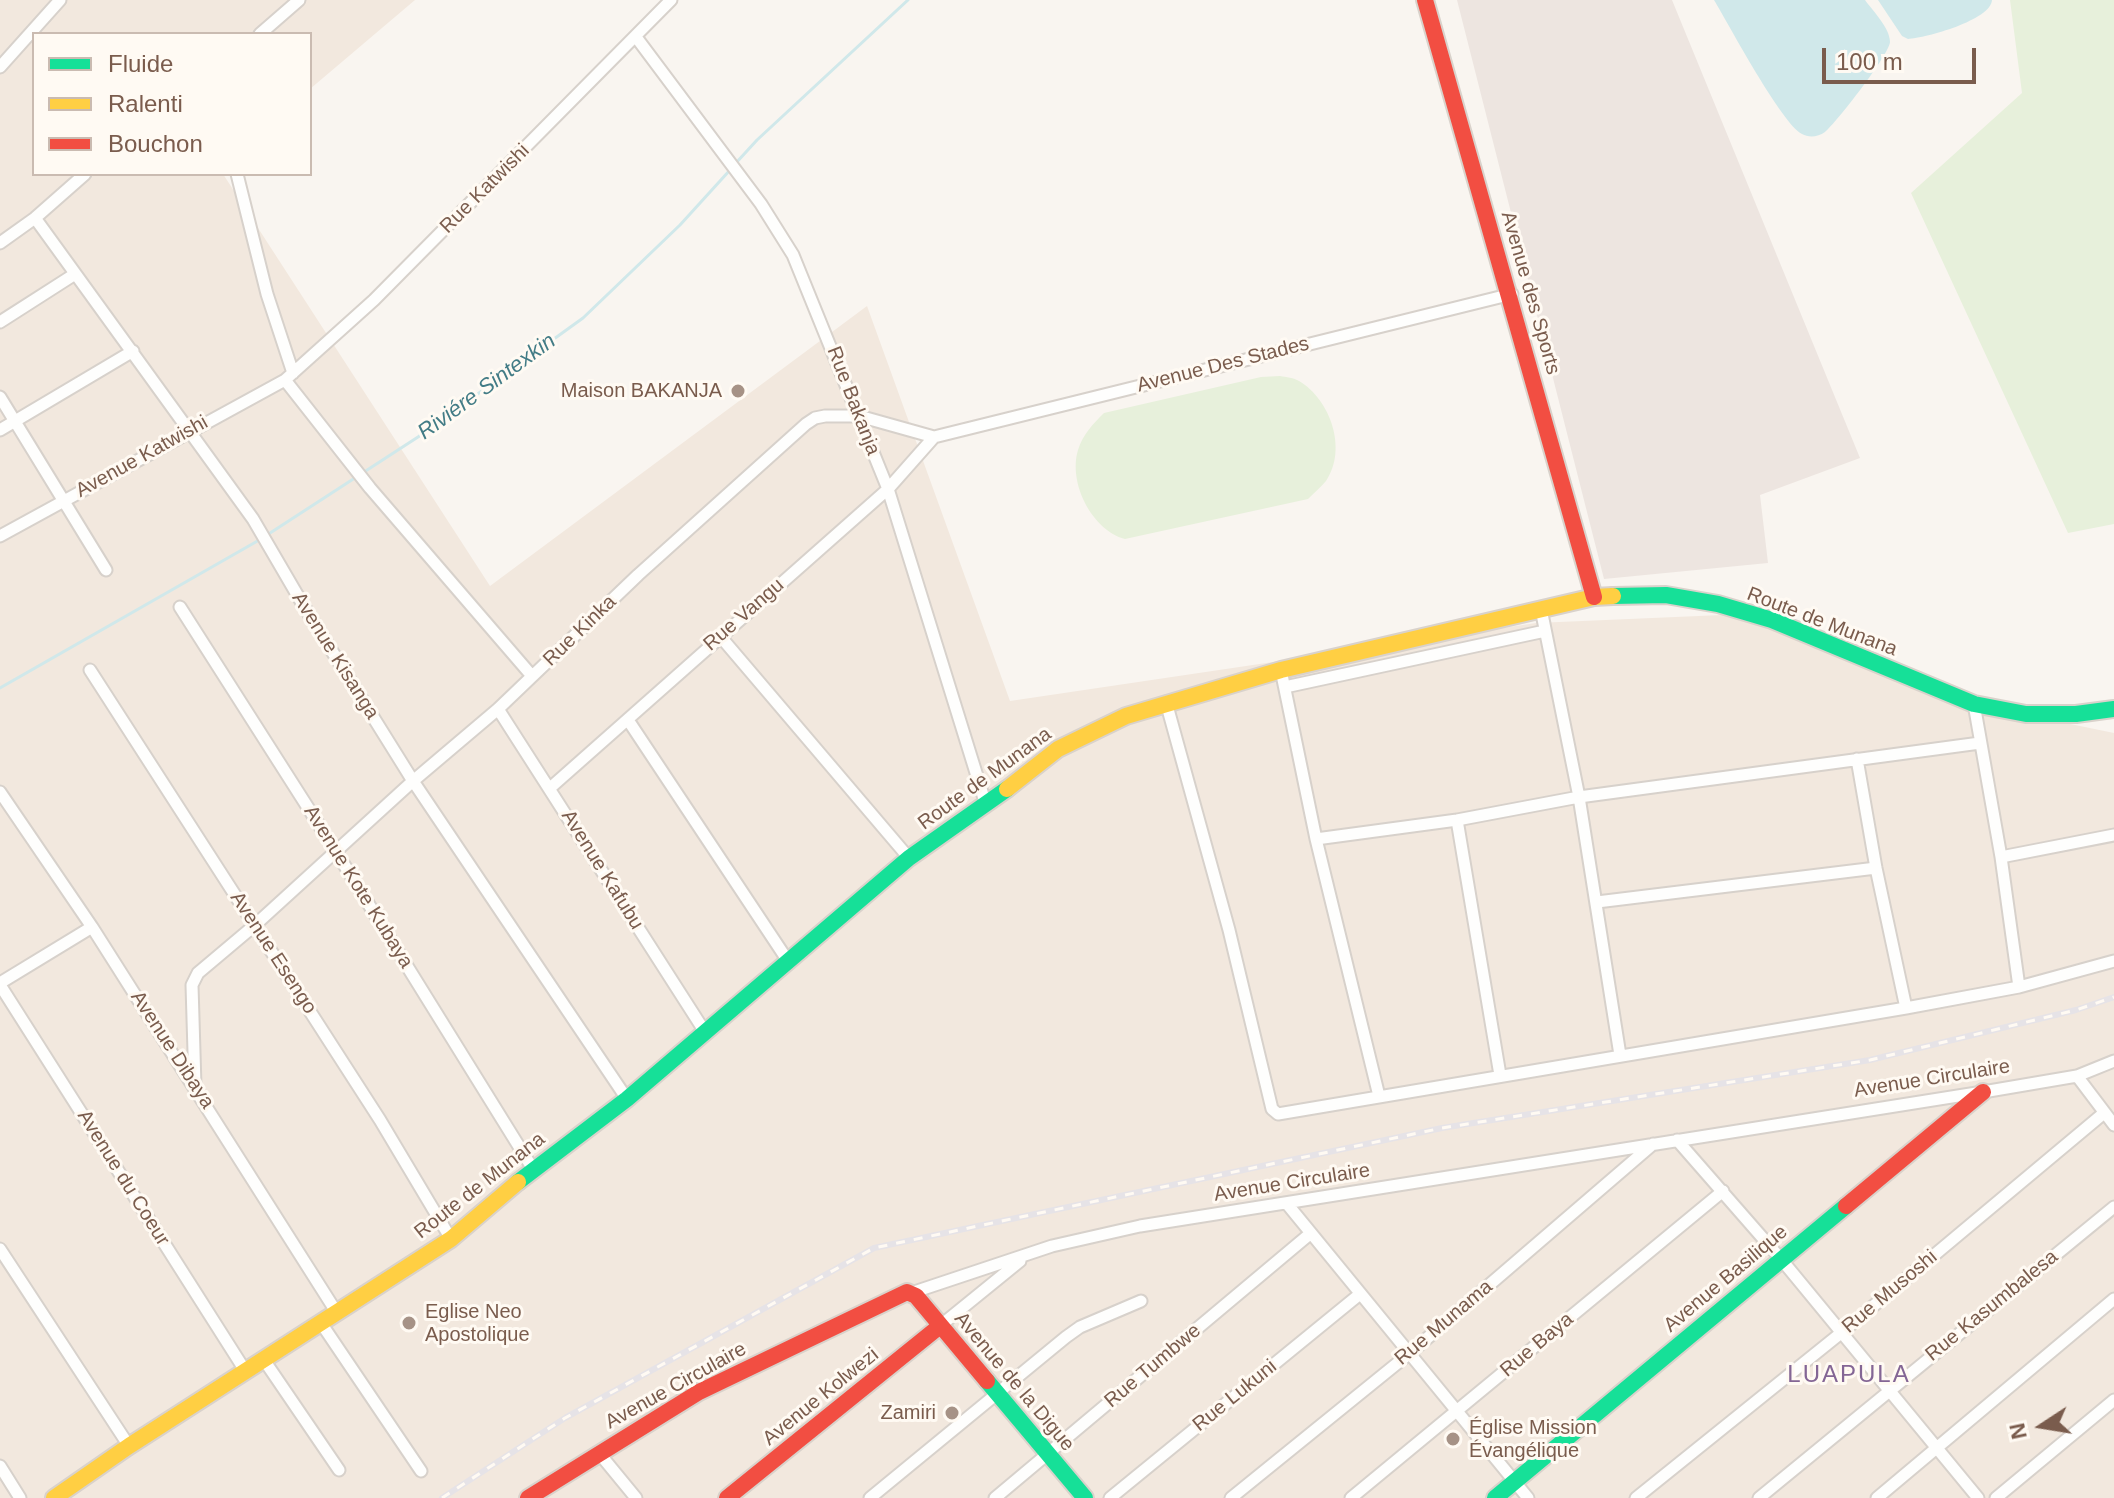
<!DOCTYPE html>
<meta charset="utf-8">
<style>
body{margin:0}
#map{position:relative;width:2114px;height:1498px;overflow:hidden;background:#f9f5f0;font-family:Helvetica,sans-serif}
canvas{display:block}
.legend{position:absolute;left:32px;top:32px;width:280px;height:144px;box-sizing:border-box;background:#fffaf3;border:2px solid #cabbb1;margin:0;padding:10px 14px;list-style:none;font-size:24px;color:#7a5c4d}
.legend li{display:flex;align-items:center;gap:16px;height:40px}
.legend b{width:40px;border:2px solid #cabbb1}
.north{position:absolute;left:2002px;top:1386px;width:80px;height:80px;-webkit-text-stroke:6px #fffaf3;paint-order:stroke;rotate:258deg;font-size:22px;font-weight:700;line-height:32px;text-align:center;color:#7a5c4d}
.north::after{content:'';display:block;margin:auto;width:28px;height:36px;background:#7a5c4d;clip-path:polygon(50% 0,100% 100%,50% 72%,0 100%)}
.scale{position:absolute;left:1822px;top:48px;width:154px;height:36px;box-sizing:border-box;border:4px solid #7a5c4d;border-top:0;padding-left:10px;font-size:24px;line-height:28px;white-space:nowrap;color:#7a5c4d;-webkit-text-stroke:6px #fffaf3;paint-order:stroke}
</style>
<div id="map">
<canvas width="2114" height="1498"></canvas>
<ul class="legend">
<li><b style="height:10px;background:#16e098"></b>Fluide</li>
<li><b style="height:10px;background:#ffcf43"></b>Ralenti</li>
<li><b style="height:10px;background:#f24e42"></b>Bouchon</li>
</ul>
<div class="north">N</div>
<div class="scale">100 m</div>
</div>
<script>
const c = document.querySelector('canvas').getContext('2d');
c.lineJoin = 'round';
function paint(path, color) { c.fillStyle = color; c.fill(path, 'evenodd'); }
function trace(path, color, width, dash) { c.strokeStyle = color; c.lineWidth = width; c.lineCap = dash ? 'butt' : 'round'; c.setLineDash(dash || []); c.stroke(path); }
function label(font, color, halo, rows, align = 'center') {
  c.font = font + ' Helvetica,sans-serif'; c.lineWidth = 6; c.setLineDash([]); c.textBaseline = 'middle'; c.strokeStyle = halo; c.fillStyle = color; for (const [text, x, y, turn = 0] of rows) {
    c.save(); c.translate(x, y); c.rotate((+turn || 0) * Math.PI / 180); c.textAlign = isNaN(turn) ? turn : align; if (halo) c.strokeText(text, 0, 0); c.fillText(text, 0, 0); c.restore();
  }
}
paint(new Path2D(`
 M0,0h415l-105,89v-55h-276v140h189l267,412 377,-280 143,395 526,-78 209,-9 238,92 131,27v765h-2114z`), '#f2e8de');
paint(new Path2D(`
 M1457,0h215l188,458 -100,37 8,68 -164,16z`), '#ede5e0');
paint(new Path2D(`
 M2010,0h104v524l-46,9 -157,-340 111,-100z
 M1280,376c6,1 14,2 19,5 31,18 49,68 27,100 -5,6 -12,12 -18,18l-183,40c-33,-9 -57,-56 -47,-89 5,-16 15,-26 26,-37l157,-36z`), '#e7f0db');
paint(new Path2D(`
 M1714,0h151c8,11 25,28 25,42 -1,13 -54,81 -65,90 -7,5 -16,6 -23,2 -20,-10 -73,-109 -88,-134z
 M1878,0h114c-1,20 -66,38 -84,39l-6,-3z`), '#d0e8ea');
trace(new Path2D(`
 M735,164l22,-24 151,-140
 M267,535l151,-98 165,-119 97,-93 50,-55
 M0,688l261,-149`), '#d0e8ea', 3);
const street = new Path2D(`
 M260,34l39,-34
 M636,37l125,167 32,51 95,234 98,316
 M0,67l60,-67
 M237,174l30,120 26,79
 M35,218l218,301 49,84 111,178 214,318
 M0,243l35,-25 50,-44
 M0,322l75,-48
 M285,380l85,108 162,188
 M0,397l106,173
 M0,430l133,-79
 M0,536l285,-156 89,-80 297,-300
 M180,607l155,243 198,319
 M1541,609l38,188 41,258
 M720,636l189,222
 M90,670l290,450 71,119
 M1281,670l35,169 63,257
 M1285,687l260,-56
 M1166,702l63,228 43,179 6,5 628,-106 113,-21 95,-26
 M1974,704l27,153 18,130
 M498,709l207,323
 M628,720l160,241
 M1857,759l19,109 30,140
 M550,788l338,-299 46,-52
 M0,792l92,135 245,386
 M1457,820l43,255
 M1316,839l141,-19 122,-23 401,-54
 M2001,857l113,-22
 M1597,902l279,-34
 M0,983l92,-56
 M0,985l246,387
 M2077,1076l37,49
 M195,1086l-3,-101 6,-12 57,-48 158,-144 85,-72 140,-134 168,-151 9,-6 10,-2h34l75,21 578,-143
 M1677,1140l104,119 197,239
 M1288,1205l240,293
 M0,1249l129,197
 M911,1293l141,-47 88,-20 843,-134 94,-16 37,-15
 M321,1323l100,148
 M940,1326l80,-65
 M264,1360l75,110
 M599,1453l37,45
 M0,1466l20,32
 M870,1498l196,-161 14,-10 61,-26
 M995,1498l316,-265
 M1110,1498l250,-204
 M1231,1498l179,-145 243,-209
 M1351,1498l372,-307
 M1636,1498l205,-165 263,-220
 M1759,1498l355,-291
 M1877,1498l237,-199
 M1996,1498l118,-98`);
const fast = new Path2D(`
 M1613,596l53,-1 52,9 54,16 202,84 52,10h50l38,-5
 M518,1182l109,-83 282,-241 98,-69
 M987,1381l98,117
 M1495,1498l351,-292`);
const slow = new Path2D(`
 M1007,789l51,-40 68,-33 155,-46 313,-73 19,-1
 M54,1498l75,-52 322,-207 67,-57`);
const jam = new Path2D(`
 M1425,0l169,597
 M1846,1206l137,-114
 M528,1498l171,-106 208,-100 9,4 71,85
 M727,1498l213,-172`);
trace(street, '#d7d1cb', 15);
trace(fast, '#d9d2cb', 20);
trace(slow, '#d9d2cb', 20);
trace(jam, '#d9d2cb', 20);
trace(street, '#fefefd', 11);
trace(fast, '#16e098', 16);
trace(slow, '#ffcf43', 16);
trace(jam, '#f24e42', 16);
const rail = new Path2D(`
 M442,1498l123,-80 309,-170 568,-120 428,-68 206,-50 38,-13`);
trace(rail, '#e6e3e7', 6);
trace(rail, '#fffaf3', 3, [9]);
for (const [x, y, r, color] of [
 [738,391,8,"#a69286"],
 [409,1323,8,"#a69286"],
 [952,1413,8,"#a69286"],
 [1453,1439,8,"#a69286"]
]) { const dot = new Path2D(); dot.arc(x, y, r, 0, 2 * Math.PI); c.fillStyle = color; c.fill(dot); trace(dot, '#fffaf3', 3); }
label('20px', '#7a5c4d', '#fffaf3', [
 ["Rue Katwishi",485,189,-45],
 ["Avenue des Sports",1530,293,74],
 ["Avenue Des Stades",1223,365,-14],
 ["Rue Bakanja",853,401,69],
 ["Avenue Katwishi",142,457,-29],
 ["Rue Vangu",744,615,-41],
 ["Route de Munana",1822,622,21],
 ["Rue Kinka",580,631,-44],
 ["Avenue Kisanga",335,656,58],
 ["Route de Munana",985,779,-36],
 ["Avenue Kafubu",602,870,58],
 ["Avenue Kote Kubaya",358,887,58],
 ["Avenue Esengo",273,953,57],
 ["Avenue Dibaya",172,1050,57],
 ["Avenue Circulaire",1932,1079,-9],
 ["Avenue du Coeur",123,1178,58],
 ["Avenue Circulaire",1292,1183,-9],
 ["Route de Munana",480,1186,-38],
 ["Avenue Basilique",1726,1279,-40],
 ["Rue Musoshi",1890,1292,-40],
 ["Rue Kasumbalesa",1992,1306,-39],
 ["Rue Munama",1444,1323,-40],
 ["Rue Baya",1537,1345,-40],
 ["Rue Tumbwe",1153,1366,-40],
 ["Avenue de la Digue",1014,1382,50],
 ["Avenue Circulaire",676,1386,-29],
 ["Rue Lukuni",1235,1396,-39],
 ["Avenue Kolwezi",821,1397,-39]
]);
label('20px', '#7a5c4d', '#fffaf3', [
 ["Maison BAKANJA",722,391],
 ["Eglise Neo",425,1312,"left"],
 ["Apostolique",425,1335,"left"],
 ["Zamiri",936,1413],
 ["Église Mission",1469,1428,"left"],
 ["Évangélique",1469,1451,"left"]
], 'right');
label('italic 22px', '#437c86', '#fffaf3', [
 ["Riviére Sintexkin",487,387,-36]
]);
c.letterSpacing = '2px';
label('24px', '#846695', '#fffaf3', [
 ["LUAPULA",1849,1375]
]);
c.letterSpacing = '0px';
</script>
